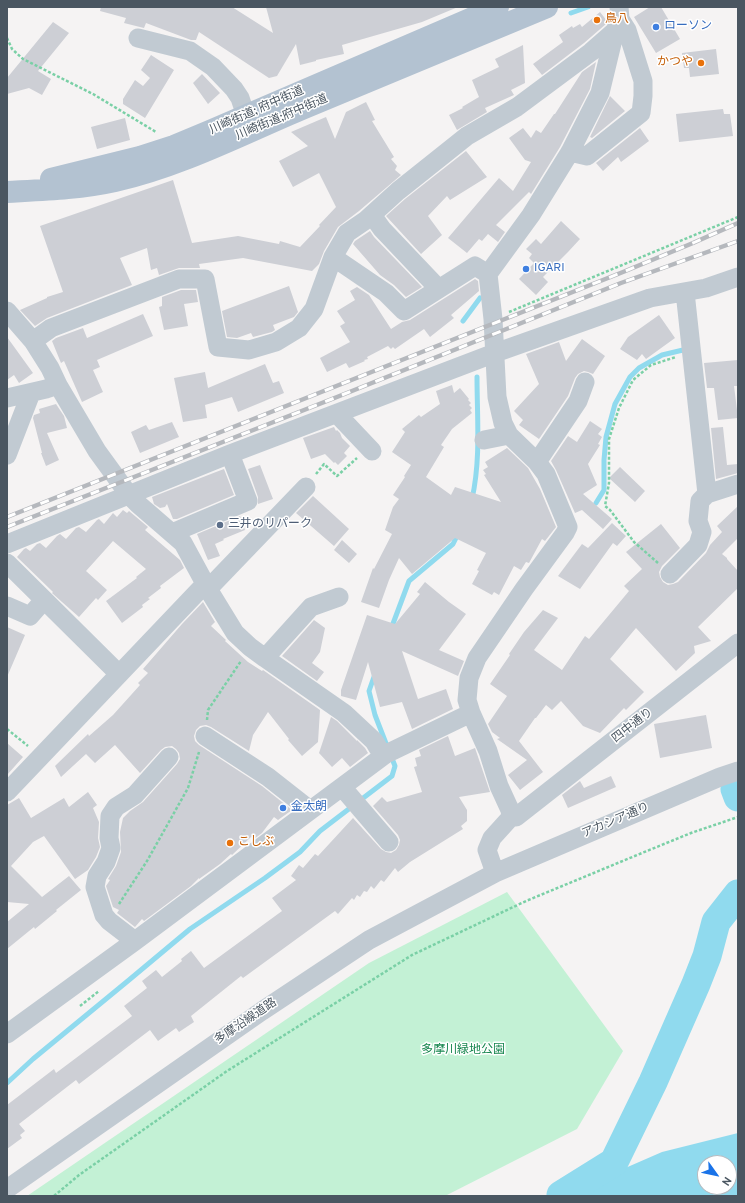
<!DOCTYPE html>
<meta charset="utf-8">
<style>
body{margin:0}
#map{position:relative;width:745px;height:1203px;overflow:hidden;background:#f5f3f3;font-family:Overpass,sans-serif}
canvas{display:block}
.frame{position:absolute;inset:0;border:8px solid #4a5661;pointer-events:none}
.north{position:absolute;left:697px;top:1155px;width:40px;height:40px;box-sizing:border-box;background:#fff;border:1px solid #b7bbc0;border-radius:50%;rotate:123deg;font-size:11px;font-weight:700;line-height:16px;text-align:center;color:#4a5661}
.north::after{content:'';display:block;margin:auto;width:14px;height:18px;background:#1a73e8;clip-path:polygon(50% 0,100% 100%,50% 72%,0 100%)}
</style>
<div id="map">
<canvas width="745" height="1203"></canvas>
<div class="frame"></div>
<div class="north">N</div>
</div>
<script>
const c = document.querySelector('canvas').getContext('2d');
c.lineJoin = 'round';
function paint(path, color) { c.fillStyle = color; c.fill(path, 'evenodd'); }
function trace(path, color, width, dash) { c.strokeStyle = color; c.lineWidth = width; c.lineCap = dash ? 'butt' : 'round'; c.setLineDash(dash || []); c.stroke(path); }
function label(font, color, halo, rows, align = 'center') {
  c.font = font + ' Overpass,"Noto Sans JP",sans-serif'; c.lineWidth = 3; c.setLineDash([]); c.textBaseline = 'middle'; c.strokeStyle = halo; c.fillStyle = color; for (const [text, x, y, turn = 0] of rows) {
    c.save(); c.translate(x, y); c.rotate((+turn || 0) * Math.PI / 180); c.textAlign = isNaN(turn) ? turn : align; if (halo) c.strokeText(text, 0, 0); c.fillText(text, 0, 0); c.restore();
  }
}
paint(new Path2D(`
 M507,892l116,159 -46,78 -132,67h-418l342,-233z`), '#c3f1d5');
paint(new Path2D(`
 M738,1133v63h-177l101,-44zM705,1163h24v24h-24z`), '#90daee');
trace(new Path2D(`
 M571,13l17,-6
 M463,321l17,-23
 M472,499c9,-40 5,-81 5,-122
 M596,503l8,-13v-30l2,-23 9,-33 15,-27 9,-9 23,-13 21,-5
 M391,629l18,-48 44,-37 6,-12
 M375,674l-6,17 6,24 12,31
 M7,1083l26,-24 96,-79 61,-51 75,-51 35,-26 20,-21 72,-55 3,-10 -4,-10`), '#90daee', 5);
trace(new Path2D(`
 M735,789l3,8
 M561,1195l53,-33 39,-80 43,-98 11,-28 9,-34 22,-28`), '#90daee', 29);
paint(new Path2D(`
 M101,7h131l41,26 -7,-26h192l-36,15 -80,23 2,9 -28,6v1l-16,4 -4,-21 -19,32 -8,2 -70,-46 -3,8h-5l-45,-17 -2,5 -20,-5 2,-5 -26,-7z
 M650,7h11l19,32 -24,14 -22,-36z
 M600,12l7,9 -1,3 -22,19 -42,32 -9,-11 30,-22 -4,-7 13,-9 1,2 7,-4 2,3z
 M53,22l16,11 -31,38 13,8 -9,16 -13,-7 -22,6v-16z
 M523,45l2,38 -14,7 3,5 -29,13 2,4 -30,18 -8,-15 14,-7 -1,-1 17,-10 -7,-17 27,-13 -4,-8z
 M716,49l3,25 -29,3 -1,-9h-5l-2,-15z
 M151,55l23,15 -29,48 -22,-14v-5l12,-19 8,6 7,-8 -9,-8z
 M596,62l-6,27 -30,58 -29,47 -2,-2 -33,33 9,7 -7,10 -10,-8 -6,7 -3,-2 -12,14 -19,-15 51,-60 14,13 18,-29 -6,-2 -16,-22 14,-10 8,10 5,-8 5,3 13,-19h1l27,-42z
 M202,74l18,19 -12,11 -15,-21z
 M610,96l15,15 -33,27 -2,-1z
 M366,102l9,18 -3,1 22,36 -3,2 6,7 -2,4 6,5 -42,36 -21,16 -14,24 -5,13 -7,7 -69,-13 -44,6 1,4h-21l-20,7 -2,-7 -6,2 -4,-22 -27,10 12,27 -85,33 -12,8 -15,-16 27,-12v-1l16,-5 -23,-66 133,-46 19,63 46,-7 41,8 1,-3 20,6 20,-21 -1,-1 17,-18 -17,-34 -26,14 -14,-26 29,-15 -17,-14 35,-15 9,22 11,-27z
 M723,109l1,5h6l3,22 -54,6 -3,-28z
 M125,118l5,22 -33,9 -6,-22z
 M640,128l9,13 -28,21 -3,-5 -15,14 -7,-8z
 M466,151l21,26 -37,23 -3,-4 -19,20 14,19 -21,19 -35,-38 19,-17z
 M561,221l19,18 -12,13 -25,25 5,5 -12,13 -17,-16 15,-16 -5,-5 3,-4 -6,-5 10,-10 5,5z
 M370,231l4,6 48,50 -16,10 -12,-12 -14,-10 -27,-31 2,-3z
 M475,279l3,2 1,10 -28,24 3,3 -24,19 -6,-8 -29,20 -2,-2 -2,2 -3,-3 -21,11 1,2 -4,1 1,1 -16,7 -3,-5 -19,9 -7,-14 30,-16 -10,-16 5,-3 -8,-12 18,-11 -5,-9 7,-4 12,8 22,34 11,-7 8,-2z
 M289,286l9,26 -4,5 -21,8 2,5 -3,2 -19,5 -2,-4 -14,5 -10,-1 -5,-26z
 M181,290h15l2,12 -14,2 4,22 -24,4 -5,-23 3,-1v-9z
 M143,314l10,22 -56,24 3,7 -7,3 10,22 -21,10 -18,-41 -3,2 -9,-22 4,-3 27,-10 4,10z
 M659,315l16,23 -29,21 -4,-5 -5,6 -17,-11 8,-12z
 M7,337l26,36 -14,10 -5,-8 -7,5z
 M582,339l23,17 -12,18 -5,-2 -4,-1 -6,3 -3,4 -7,18 -29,43 -20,-14 4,-5 -9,-9 25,-27 -13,-30 33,-12 7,19z
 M738,360v26h-4l4,32 -20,2 -4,-32h-7l-3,-25z
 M265,364l8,19 6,-2 5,12 -46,19 -6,-15 -27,8 2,13 -24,4 -9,-44 31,-6 3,16z
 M452,385l2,8 6,-5 9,11 -1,1 3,3 -2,2 3,3 -2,2 2,3 -20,16 -11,16 3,2 -18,30 25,18 4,-8 46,15 -17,-27 2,-1 -3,-4 5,-3 -3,-5 22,-14 21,20 12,21 16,38 -11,14 -3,-2 -13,24 -3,-1 -5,8 -7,-4 -15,29 -5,-3 -2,3 -20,-11 7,-13 -2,-1 9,-17 -31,-15 -43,36 -13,-16 -10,22 -10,28 -18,-6 12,-34 1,1 18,-35 -7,-4 8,-23 6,-8 -6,-4 12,-18 -1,-1 7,-11 -19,-13 13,-20 -3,-3 17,-14 2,2 19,-13 -4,-13z
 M56,404l8,12 3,12 -20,5 12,27 -13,6 -5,-13h1l-9,-35 1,-3 6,-2 -1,-4z
 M590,421l12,8 -4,5 4,3 -4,7 2,1 -12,19 9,21 -14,9 29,25 -9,10 -21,-19 -7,3 -19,-43 -5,-9 17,-25 9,6z
 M172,422l7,15 -39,16 -9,-21 15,-7 3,5z
 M334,427l2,4 1,-1 3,3 2,5 8,8 -6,7 3,3 -9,9 -3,-3 -1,1 -9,-9 -14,5 -8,-21z
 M723,427l4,38 11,-1v9l-22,6 -5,-51z
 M260,465l13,34 -15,5v-7l-10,-28z
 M620,467l25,24 -10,11 -26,-24z
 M224,469l10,26 -57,24h-4l-6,-15 -2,3 -5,1 -6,-4 -2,-7 64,-25z
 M313,496l36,33 -15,17 -38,-33z
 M738,506v32l-16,16 5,4v1l11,12v17l-40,39 13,14 -17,5 1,7 -19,18 -40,-43 -26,31 34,33 -18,18 -2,-2 -24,25 -17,-7 -22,-25 -9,9 -6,-5 -10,13h-1l-16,23 24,31 -23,18 -12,-15 19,-15 -30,-21 3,-1 -8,-6 -4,-8 19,-28 -17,-12 20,-29 -1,-1 15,-22 19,-22 15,8 -24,32 28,20 23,-34 4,3 40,-48 -5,-5 18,-17 -16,-17 35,-28 19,24 -18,18 -3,6 1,5 3,5 5,3 5,-1 5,-2 28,-29 4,-8 12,-13 -5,-6z
 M123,510l4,3 2,-2 19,16 -3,3 35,30 4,8 -24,18 1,2 -13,10 2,1 -8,6 1,2 -21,16 -16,-22 31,-23 -1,-1 10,-8 -33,-28 -27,30 21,19 -9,10 -2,-2 -17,19 -17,-15 -10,-9 1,-1 -36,-35 7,-8 2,-1 4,3 7,-7 3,-1 6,5 11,-12 3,-2 6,5 10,-11 3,-1 7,5 11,-12 2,-1 5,5 9,-11 4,4z
 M240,516l5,14 -22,9 1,1 -9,4 5,12 -12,4 -11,-26z
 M612,523l14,13 -9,10 -4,-3 -33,46 -22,-13 24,-32 6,4z
 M342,540l15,14 -8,9 -15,-13z
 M425,582l24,20 17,12 -27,36 25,11 -6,15 -56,-25 16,48 28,-10 7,20 -41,20 -10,-27 -22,5 -12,-45 -12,38 -15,-4v-6l26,-75 28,9 25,-30 -3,-2z
 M203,602l12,20 -4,4 15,14 -1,1 23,21 14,9 1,-1 57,40 -2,32 -16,14 -14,-16 1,-1 -21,-27 -15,23 -4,16 -38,-24 -5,-2 -6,1 -4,4 -2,6 1,5 4,4 63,41 30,24 -14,10 -4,-3 -12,16 -8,6 -3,-2 -19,18 -1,-1 -11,10 -21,15v-1l-8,8 -47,35 -2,-2 -7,8 -18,-14 2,-3 -6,-3 -7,-21 4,-6 -2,-1 8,-13 5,-14 -1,-20 3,-14 7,-7 13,-9 34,-38 3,-5 -1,-6 -3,-4 -4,-3 -7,1 -4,3 -21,23 -25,-28 -20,18 -9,-9 -25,23 -6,-11 33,-32 1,2 24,-21 27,-30 -2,-2 10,-10 -5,-4 39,-45z
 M314,620l11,8 -5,24 -8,11 12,9 -7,9 -35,-25z
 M7,627l18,8 -18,42z
 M706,715l6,33 -52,10 -6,-34z
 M331,717l6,4 20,20v-1l8,8 3,5 -18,14 -8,-9 -10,9 -13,-14z
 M448,736l7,20 20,-8 15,44 -31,5 8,13v11l-6,5 2,3 -53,33 -12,10 -3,-4 -11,14 -3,-2 -7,9 -3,-3 -4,6 -3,-1 -4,6 -3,-2 -3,5 -2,-2 -14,16 -3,-3 -92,67 -2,-2 -50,40 3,6 -15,10 -3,-4 -18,13 -8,-11 -71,54 -3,-4 -57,44 6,7 -5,4 2,3 -15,11v-44l47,-36 2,4 76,-57 -8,-10 23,-18 -5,-7 14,-11 6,7 20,-16 -1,-2 10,-8 13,17 78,-57 -10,-13 24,-18 -5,-4 8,-11 4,3 12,-14 3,2 35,-38 28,31 5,3 5,1 5,-3 3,-5 1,-5 -2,-5 -25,-29 9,-9 5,5 35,-10 -8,-25 3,-1 -2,-8 6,-2 -2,-6z
 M7,743l16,14 -16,18z
 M611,776l5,11 -48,21 -6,-13 18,-14 4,7z
 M88,792l9,13 -4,3 6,14 -1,16 2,9 -4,10 -8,13 -13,9 -31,-43 -11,6 -22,24 31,31 27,-21 12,14 -25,20 1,1 -22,18 -1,-2 -27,22v-27l22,-18 -22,-2v-97l12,-7 12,20 33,-20 5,9z`), '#cdcfd5');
trace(new Path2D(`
 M7,38l5,11 11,10 70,35 63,38
 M509,312l229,-95
 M316,474l8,-10 13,12 20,-18
 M658,563l-24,-21 -24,-32 -5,-4 4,-23v-44l10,-31 14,-28 18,-15 25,-8
 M207,720l1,-10 33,-49
 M7,729l21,17
 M119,904l28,-43 41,-73 11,-36
 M80,1006l19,-15
 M54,1196l25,-21 148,-104 185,-116 114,-54 116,-48 49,-20 47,-16`), '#7ad0a6', 2.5, [3, 2]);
trace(new Path2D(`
 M138,38l52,13 23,16 21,22 6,9 6,18
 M570,152l17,4 54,-43 2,-17v-15l-16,-51 -7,-11
 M372,215l10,14 56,59
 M333,257l53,36 18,18 71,-45 13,8
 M685,292l22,202 31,-10
 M7,311l26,30 17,27 8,17 39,66 32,44 9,9 45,39 25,46 27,44 15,14 15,11 79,55 30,28 9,15
 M33,341l18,-13 128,-49h26l13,68 31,3 27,-8 23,-14 15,-19 19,-52 14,-24 19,-13 32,-29 69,-55 50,-29 74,-55 24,-21
 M7,398l39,-9 12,-4
 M337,414l35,37
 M484,440l25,-5
 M7,455l24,-62
 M537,462l41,-61 7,-19
 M172,533l76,-32 -18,-47
 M7,544l223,-90 265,-101 155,-55 56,-10 32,-11
 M7,563l112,111
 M670,574l28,-29 4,-13 -4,-11 2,-20 7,-7
 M208,589l98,-102
 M7,606l23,10 14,-16
 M265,658l46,-51 28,-10
 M205,736l63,41 42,33
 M342,787l47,55
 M7,792l199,-209
 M511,817l-1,-7 -11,-24 -11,-35 -17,-38 -4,-13 2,-22 8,-20 47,-69 41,-56 3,-6 -22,-53 -9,-12 -28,-27 -6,-12 -6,-26 -4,-78 -5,-45 43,-59 39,-63 30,-59 15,-62 5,-12 -1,-12
 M511,817h5l222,-174
 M495,873l-8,-23 5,-12 19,-21
 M135,941l-26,-20 -5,-6 -9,-28 2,-11 9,-14 5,-14 -2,-10 1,-22 6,-9 19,-12 34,-38
 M7,1034l128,-93 251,-187 85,-41
 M7,1189l255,-178 107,-71 126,-67 225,-96 18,-6`), '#c1cad2', 19);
trace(new Path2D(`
 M51,179l89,-22 34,-11 36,-15 288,-124
 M7,192c36,-2 72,-3 108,-11 66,-15 127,-47 189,-73 81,-33 162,-67 243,-101`), '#b3c2d1', 22);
const rail = new Path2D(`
 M7,517l616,-245 70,-29 45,-20
 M7,527l325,-128 289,-116 117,-42`);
trace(rail, '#b5b8bd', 4.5);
trace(rail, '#fff', 3, [9]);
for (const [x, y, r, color] of [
 [597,20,4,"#e8710a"],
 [656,27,4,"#3f7fe0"],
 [701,63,4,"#e8710a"],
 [526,269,4,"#3f7fe0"],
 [220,525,4,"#5c6f8a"],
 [283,808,4,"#3f7fe0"],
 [230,843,4,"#e8710a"]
]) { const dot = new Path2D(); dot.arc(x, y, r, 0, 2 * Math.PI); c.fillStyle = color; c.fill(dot); trace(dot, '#fff', 1.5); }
label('12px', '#c56008', '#fff', [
 ["鳥八",605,20],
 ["かつや",693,63,"right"],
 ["こしぶ",238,843]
], 'left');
label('12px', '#366cbe', '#fff', [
 ["ローソン",664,27],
 ["IGARI",534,269],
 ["金太朗",291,808]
], 'left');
label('12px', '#4a5661', '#fff', [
 ["川崎街道; 府中街道",257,111,-24],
 ["川崎街道;府中街道",282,118,-23],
 ["四中通り",633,726,-38],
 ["アカシア通り",616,821,-23],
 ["多摩沿線道路",246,1022,-34]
]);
label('12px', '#4e5e75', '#fff', [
 ["三井のリパーク",228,525]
], 'left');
label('12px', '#17864f', '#fff', [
 ["多摩川緑地公園",463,1051]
]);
</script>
